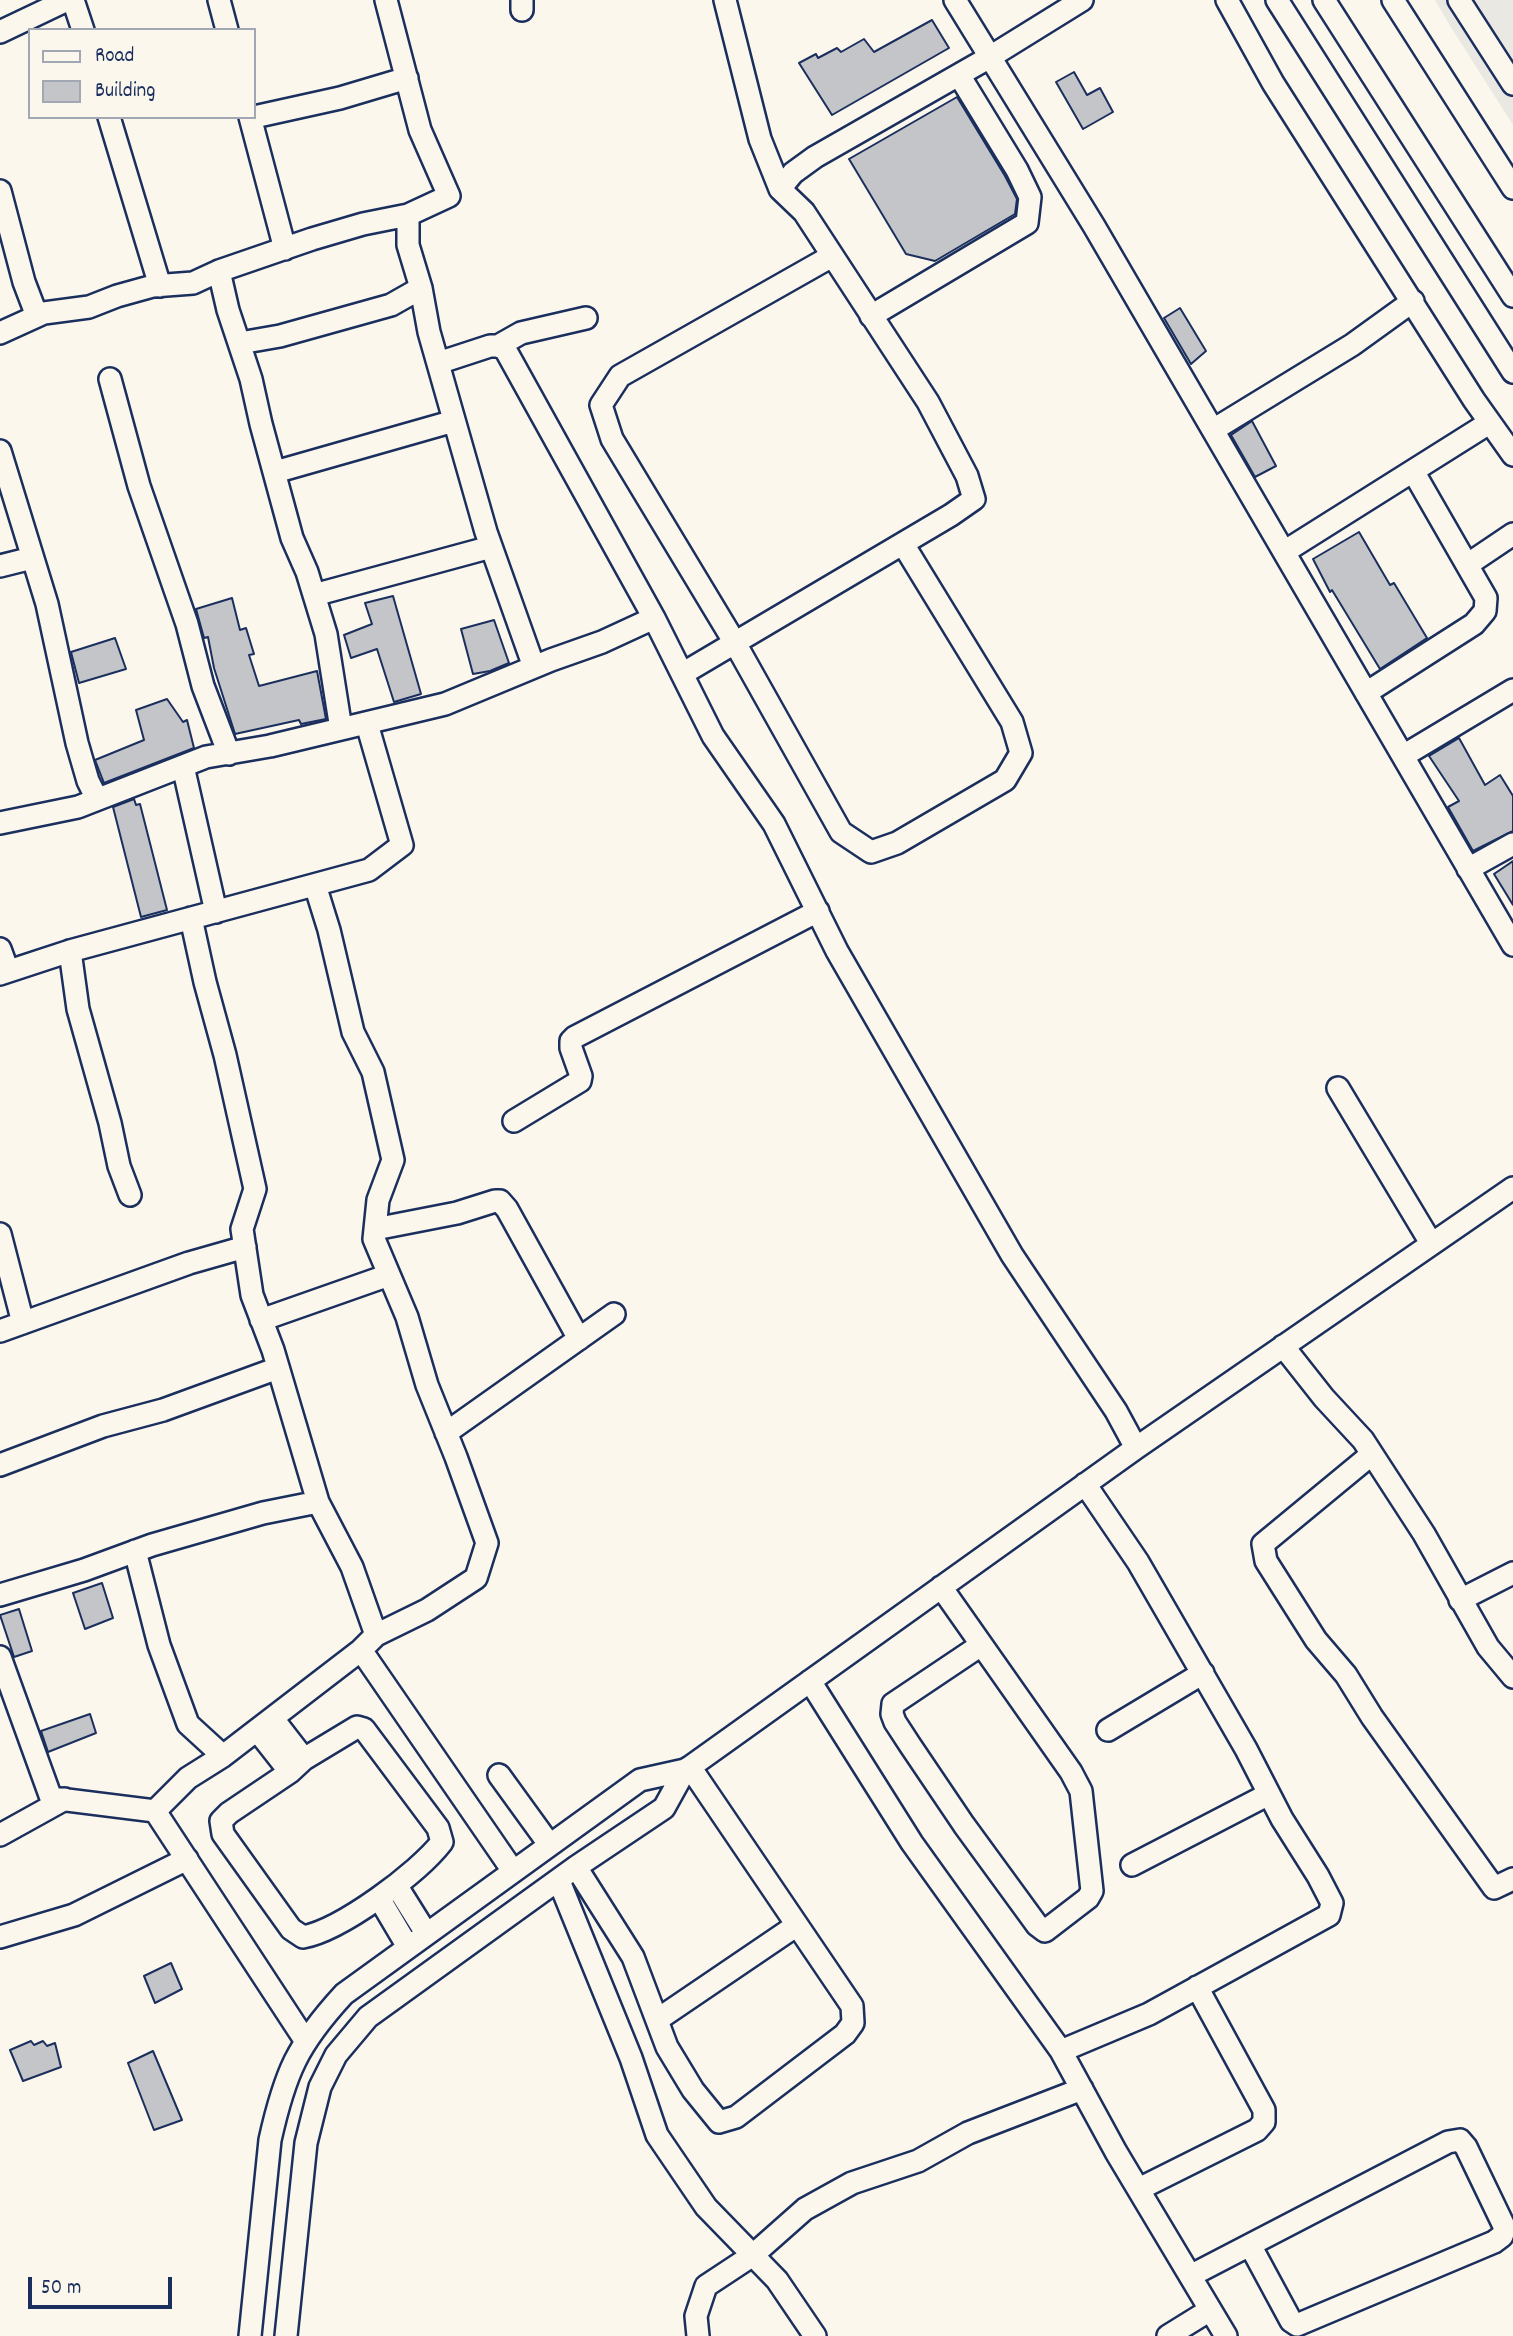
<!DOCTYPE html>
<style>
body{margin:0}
#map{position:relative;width:1513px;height:2336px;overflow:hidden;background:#fbf7ec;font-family:Dekko,sans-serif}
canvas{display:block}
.legend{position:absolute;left:28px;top:28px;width:228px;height:91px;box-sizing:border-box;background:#fbf7ec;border:2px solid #a1a7b3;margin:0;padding:9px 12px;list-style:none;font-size:21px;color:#1b2f5e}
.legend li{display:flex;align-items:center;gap:14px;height:35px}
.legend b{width:35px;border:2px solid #a1a7b3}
.scale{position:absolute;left:28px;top:2277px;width:144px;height:32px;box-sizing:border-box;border:4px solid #1b2f5e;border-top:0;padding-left:9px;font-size:21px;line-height:24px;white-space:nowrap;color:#1b2f5e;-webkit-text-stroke:5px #fbf7ec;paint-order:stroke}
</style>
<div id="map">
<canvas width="1513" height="2336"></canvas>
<ul class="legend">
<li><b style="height:9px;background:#fbf7ec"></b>Road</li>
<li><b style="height:19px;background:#c3c5c9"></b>Building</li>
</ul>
<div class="scale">50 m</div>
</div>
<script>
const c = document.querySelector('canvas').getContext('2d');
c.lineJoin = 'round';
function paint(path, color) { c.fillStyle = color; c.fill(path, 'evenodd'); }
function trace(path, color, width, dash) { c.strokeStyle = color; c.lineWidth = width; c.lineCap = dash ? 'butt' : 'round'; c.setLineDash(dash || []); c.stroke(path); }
paint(new Path2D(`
 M1435,0h78v125l-64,-101z`), '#eae8e2');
const building = new Path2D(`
 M932,20l17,28 -117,67 -33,-52 17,-9 2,4 19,-10 4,4 23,-13 10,13z
 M1074,72l13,23 13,-7 13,24 -30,17 -27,-47z
 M957,97l48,79 12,23 -2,15 -80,47 -29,-7 -57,-95z
 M1180,308l26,43 -15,13 -27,-46z
 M1252,421l24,45 -21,11 -24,-42z
 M1359,532l31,53 4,-2 33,55 -47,31 -48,-79 -2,2 -17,-33z
 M393,596l28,98 -27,8 -17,-53 -26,9 -7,-23 28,-11 -7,-21z
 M232,598l8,32 6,-2 8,26 -5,1 10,31 58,-15 9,48 -25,5 -2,-4 -64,14 -21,-66 -6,-31 -4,1 -8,-29z
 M494,620l15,43 -19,8 -17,3 -12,-45z
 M115,638l11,31 -47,14 -8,-31z
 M167,699l16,23 4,-2 7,28 -90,35 -9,-23 49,-20 -8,-30z
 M1459,738l26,47 15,-10 13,21v35l-40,20 -25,-44 11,-6 -30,-45z
 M134,799l2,6 4,-1 27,106 -26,7 -28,-110z
 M1513,861v44l-19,-31z
 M102,1583l11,35 -28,11 -12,-36z
 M19,1609l13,42 -18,6 -14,-42z
 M90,1714l6,19 -48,19 -7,-21z
 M171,1963l11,26 -27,14 -11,-27z
 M31,2041l3,4 9,-4 4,5 8,-3 6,24 -38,14 -13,-31z
 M153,2051l29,69 -28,10 -26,-67z`);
paint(building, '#c3c5c9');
trace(building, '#1b2f5e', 2);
const minor = new Path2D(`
 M73,0l10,30
 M219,0l8,30
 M522,0v10
 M725,0l35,139 20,50
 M955,0l139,226 419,719
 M1227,0l46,83 201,317 39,55
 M1277,0l236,372
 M1324,0l189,296
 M1393,0l120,188
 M1459,0l54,84
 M0,32l67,-32
 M109,117l51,169
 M250,117l35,132
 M254,117l86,-19 67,-20
 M0,191l24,91 13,34
 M408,215v30l13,43 8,44 57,200 48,135
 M832,256l-212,120 -19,29 11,34 123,204 106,189 30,20 26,-9 108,-63 16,-27 -9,-31 -109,-178
 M219,271l9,39 23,69 10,45 31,114 15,34 19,62 15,95
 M871,316l156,-93 3,-26 -13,-27 -58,-95
 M0,333l44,-20 45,-6 28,-11 36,-10 40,-3 26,-12 93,-32 51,-15 45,-9 41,-19 -29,-66 -34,-130
 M240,343l40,-7 111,-31 30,-17
 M498,346l23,-13 65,-15
 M438,363l52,-17h8l7,3 149,269
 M110,379l29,107 48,138 16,62 26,68
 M1213,430l139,-85 61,-44
 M0,451l47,153 30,139 11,38 9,18
 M275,472l179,-51
 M1284,552l205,-129
 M1467,565l46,-31
 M0,566l32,-8
 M314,595l177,-48
 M682,674l269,-159 23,-16 -7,-23 -39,-74 -124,-190 -24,-23 13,-16 22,-16 175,-100 92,-57
 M1366,693l108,-69 11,-13 1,-13 -73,-127
 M1403,756l110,-66
 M183,766l33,146
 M0,823l78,-16 128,-50 64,-11 175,-42 106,-44 51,-18 52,-24 59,118 61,88 63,127 175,304 104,156 20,37
 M1468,869l45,-25
 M315,885l14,45 24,102 20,40 20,88 -15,40 -4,39 33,78 20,68 29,72 31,86 -11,35 -49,32 -51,25
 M191,918l14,64 20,73 30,134 -13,40 10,66 21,55 45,152 34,65 24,68 -15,15 152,221
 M0,949l8,22
 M70,951l8,58 32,114 9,43 11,29
 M0,974l70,-23 299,-81 33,-25 -35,-121
 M1338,1088l93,155
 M514,1121l66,-40 1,-5 -10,-28v-7l4,-4 243,-126
 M375,1229l82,-16 38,-12h5l7,8 72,130
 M0,1234l23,89
 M261,1320l128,-45
 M0,1331l189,-68 56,-16
 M1283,1346l41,52 39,42 61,94 64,113 25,30
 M446,1433l168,-119
 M1372,1454l-109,90 3,17 50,79 30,35 26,42 122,171 19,-9
 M0,1465l103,-39 60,-16 115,-42
 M135,1551l24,94 29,79 35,32
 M941,1587l130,185 10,19 11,100 -4,7 -43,33 -8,-6 -73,-100 -54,-80 -15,-23 -3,-8 1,-10 88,-59
 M0,1595l84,-25 68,-25 111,-32 55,-11
 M1460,1600l53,-27
 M0,1657l51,141 104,13 150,229
 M810,1681l102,162 149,208 55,101 110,184
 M273,1719l31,40
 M357,1727l7,2 74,99 4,14c-24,31 -101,88 -139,95l-12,-8 -68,-95 -2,-13 8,-8 61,-41 14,-13z
 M257,1730l33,42
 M1108,1730l95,-57
 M499,1775l50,69
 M155,1811l33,-33 35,-22 138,-106
 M0,1835l65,-36
 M1132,1865l137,-71
 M576,1867l57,90 34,90 26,43 26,32 17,-5 109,-83 8,-11 -1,-17 -162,-239
 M559,1881l72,177 26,77 49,72 71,73 38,56
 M396,1885l30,48
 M379,1898l29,49
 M0,1937l74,-22 113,-56
 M657,2020l140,-95
 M1061,2051l88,-37 180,-99 3,-12 -14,-27 -36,-57 -36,-70 -108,-187 -53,-78
 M1139,2189l118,-59 7,-8v-12l-67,-123
 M1190,2276l258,-134 12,-2 6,7 39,81 -3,8 -8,6 -197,83 -6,-4 -41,-76
 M250,2336l20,-196c15,-67 27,-95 74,-146l296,-214 45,-10
 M286,2336l20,-193 14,-56 16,-32 32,-38 208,-150 88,-59 21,-38 5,-3 446,-319 377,-260
 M698,2336l-2,-20 10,-30 47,-31 52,-46 47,-26 66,-22 50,-28 114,-44
 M1168,2336l42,-26`);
trace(minor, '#1b2f5e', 26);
trace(minor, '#fbf7ec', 21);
</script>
